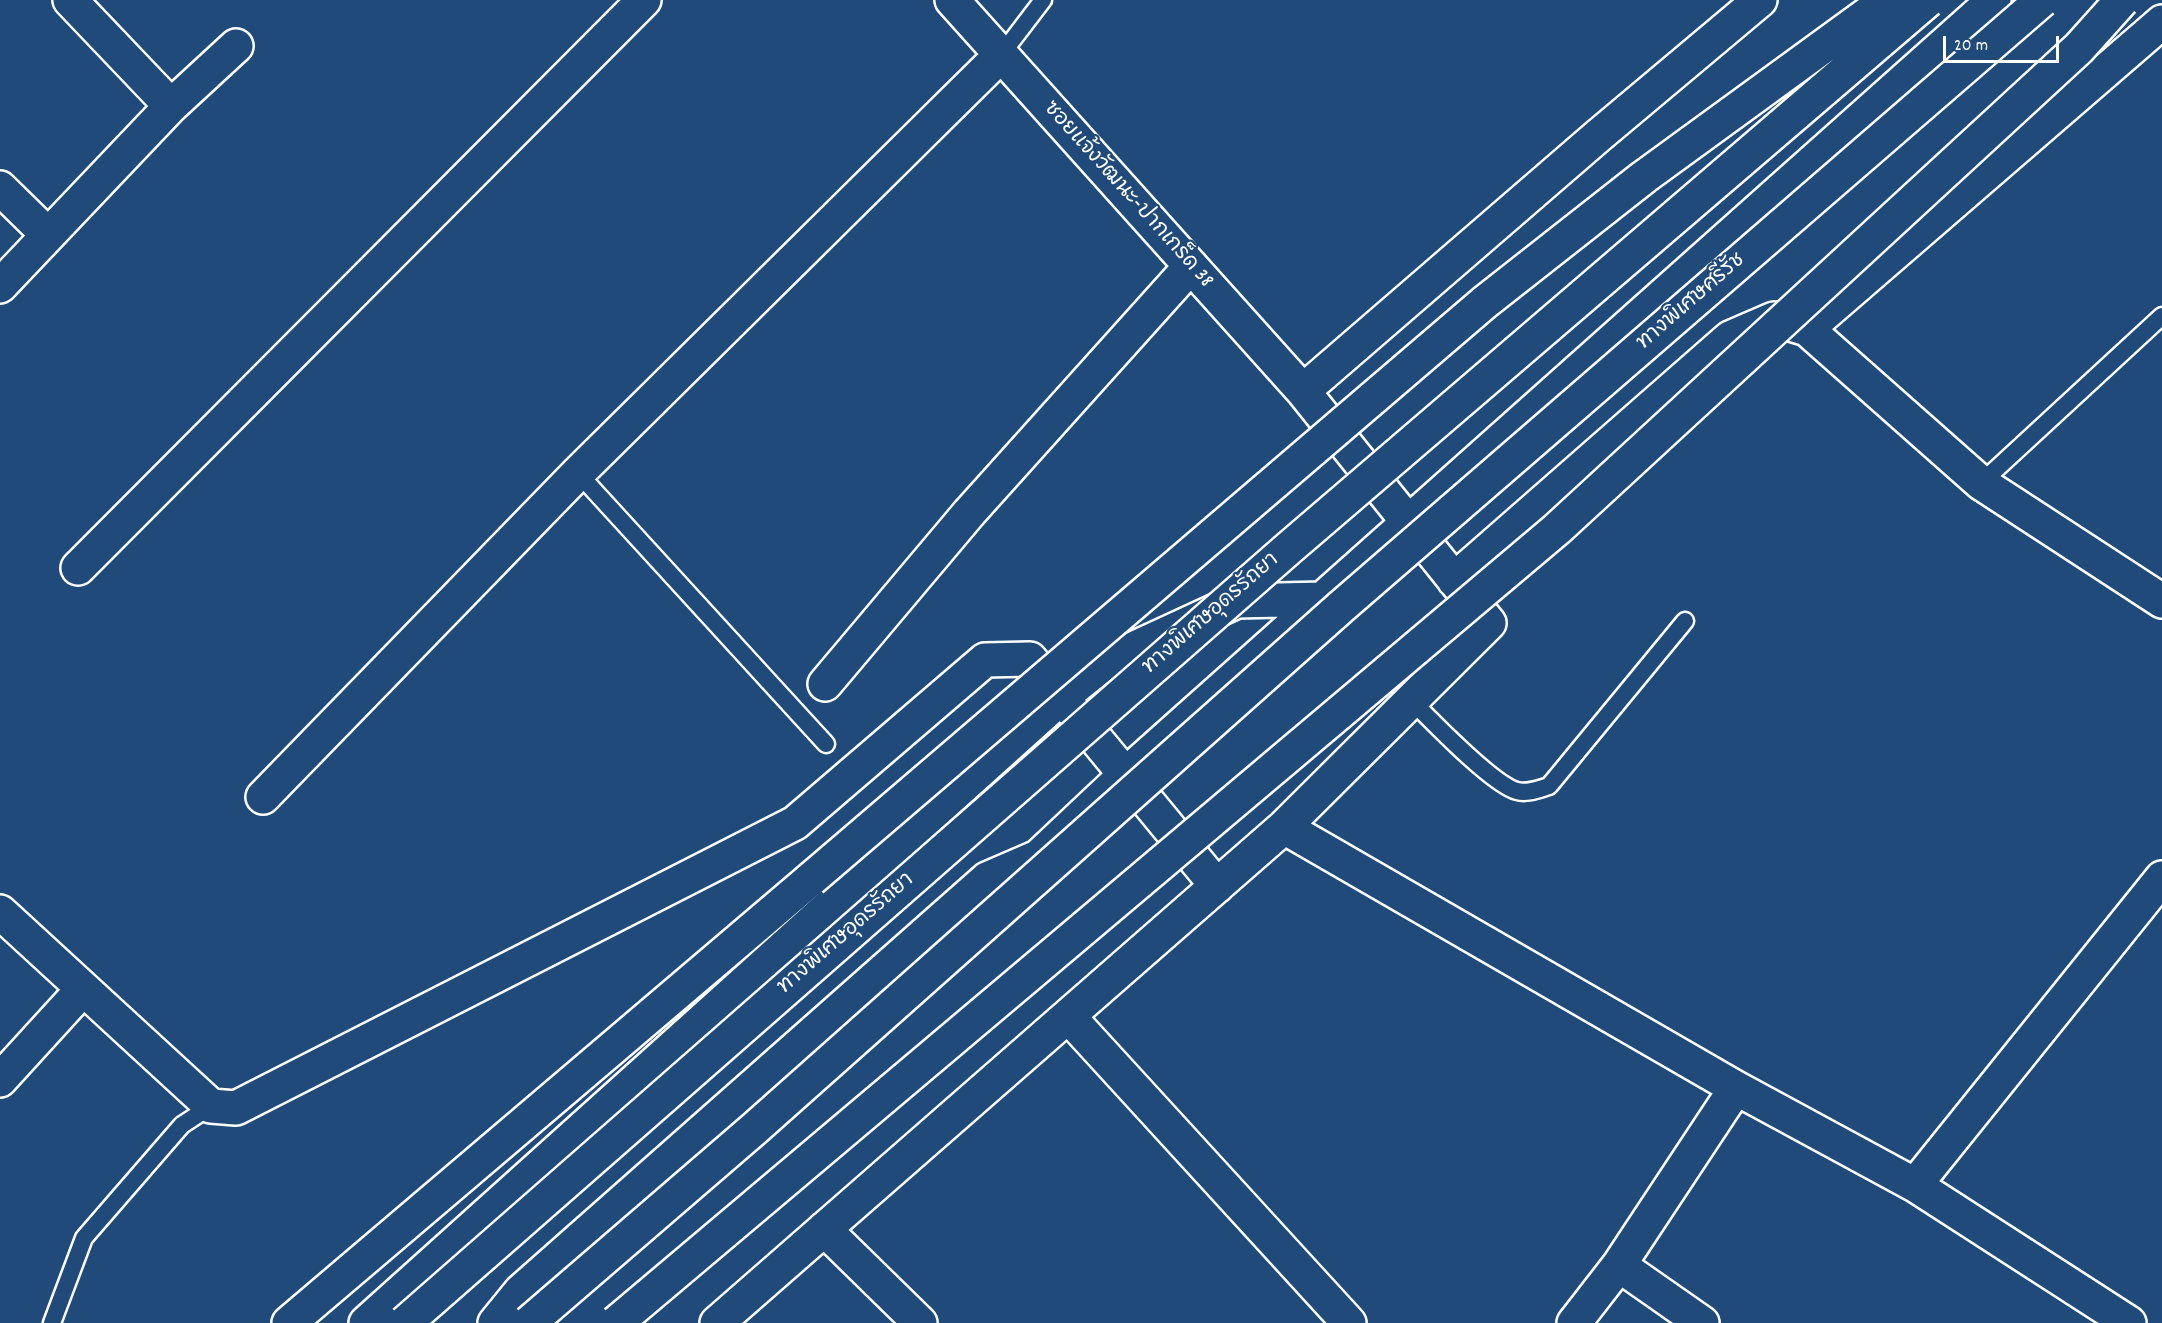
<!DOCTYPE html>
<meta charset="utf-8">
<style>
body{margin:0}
#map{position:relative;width:2162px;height:1323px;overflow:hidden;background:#1f4a7a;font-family:Dekko,sans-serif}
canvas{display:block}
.scale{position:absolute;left:1943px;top:36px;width:116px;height:27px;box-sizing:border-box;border:3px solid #fff;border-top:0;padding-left:8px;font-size:18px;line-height:21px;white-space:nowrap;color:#fff;-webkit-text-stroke:4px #1f4a7a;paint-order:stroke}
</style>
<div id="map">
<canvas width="2162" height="1323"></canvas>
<div class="scale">20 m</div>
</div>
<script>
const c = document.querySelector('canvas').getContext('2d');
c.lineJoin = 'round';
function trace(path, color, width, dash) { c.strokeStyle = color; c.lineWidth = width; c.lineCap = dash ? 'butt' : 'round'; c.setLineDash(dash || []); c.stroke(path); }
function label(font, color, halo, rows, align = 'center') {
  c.font = font + ' Dekko,"Playpen Sans Thai",sans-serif'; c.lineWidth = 4.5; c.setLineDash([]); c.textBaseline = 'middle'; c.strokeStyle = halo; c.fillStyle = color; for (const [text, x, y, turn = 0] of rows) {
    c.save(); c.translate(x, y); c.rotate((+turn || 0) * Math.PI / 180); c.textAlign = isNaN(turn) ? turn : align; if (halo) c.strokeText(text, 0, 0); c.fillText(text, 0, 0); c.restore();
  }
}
const service = new Path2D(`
 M1001,55l42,-55
 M578,473l248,271
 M1981,483l181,-167
 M1412,701c20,20 80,83 105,90 10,3 22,-2 32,-5l136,-165
 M52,1323l32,-85 98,-113 29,-19`);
const minor = new Path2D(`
 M70,0l101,106
 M0,188l48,47
 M0,286l171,-180 65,-60
 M1807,329l355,-307
 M1303,391l295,-255 162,-136
 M78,568l566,-568
 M1454,580l276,-242 44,-19 33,10 174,154 181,118
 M825,684l144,-171 222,-247
 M263,797l315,-324 423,-418
 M1284,827l452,261 179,97 214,138
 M0,912l211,194 25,2 559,-285 190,-163 45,-1 187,227
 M1068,1016l281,307
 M0,1080l83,-91
 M1915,1185l247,-307
 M824,1229l96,94
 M1619,1265l83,58
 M366,1323l696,-626 45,-36 130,-60 86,-2
 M495,1323l26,-32 466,-412 51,-22 87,-82 869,-775
 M717,1323l567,-496 205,-204 -186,-232 -351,-391
 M1574,1323l45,-58 117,-177`);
const motorway = new Path2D(`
 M289,1323l522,-444`);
trace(service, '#fff', 21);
trace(minor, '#fff', 38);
trace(motorway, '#fff', 38);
trace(service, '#1f4a7a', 16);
trace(minor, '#1f4a7a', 33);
trace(motorway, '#1f4a7a', 33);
const motorwayBridge = new Path2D(`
 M811,879l674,-577 159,-125 243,-177
 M405,1323l884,-775 639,-548
 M529,1323l225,-194 588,-523 700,-606
 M616,1323l941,-794 522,-481 43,-48`);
trace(motorwayBridge, '#fff', 38, []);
trace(motorwayBridge, '#1f4a7a', 33);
label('21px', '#fff', '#1f4a7a', [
 ["ซอยแจ้งวัฒนะ-ปากเกร็ด 38",1127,196,48],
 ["ทางพิเศษศรีรัช",1692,303,-41],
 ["ทางพิเศษอุดรรัถยา",1212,615,-41],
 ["ทางพิเศษอุดรรัถยา",847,935,-41]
]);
</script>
